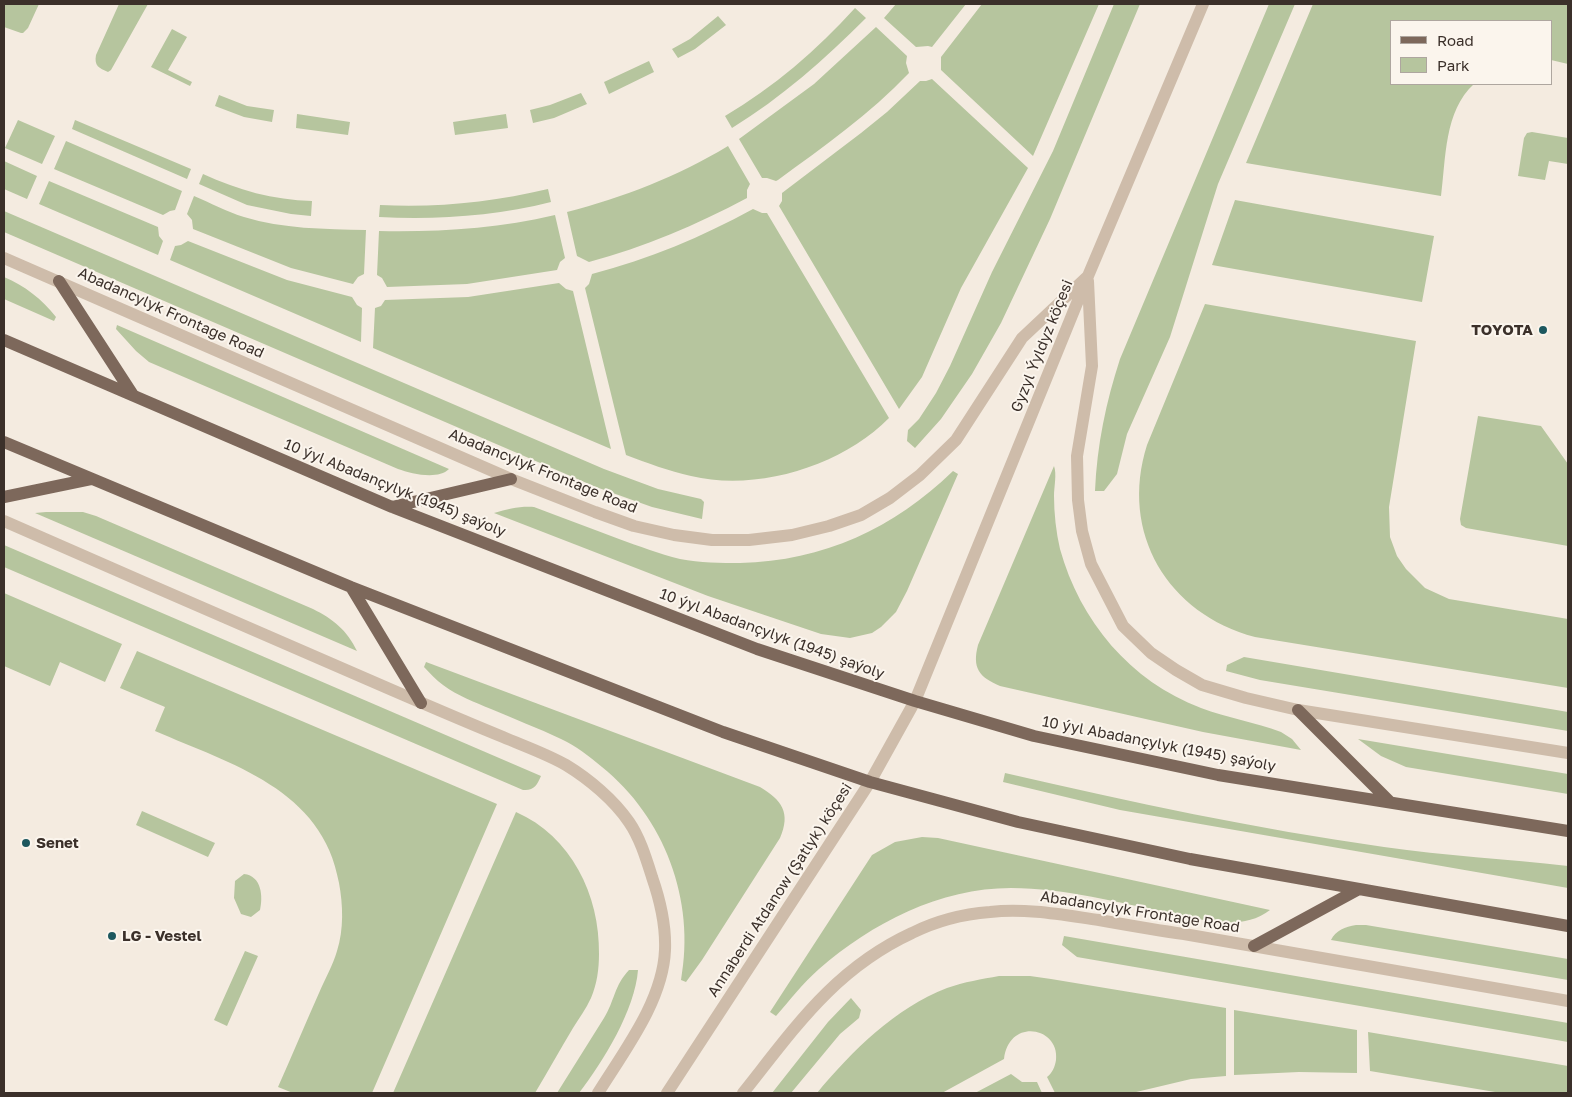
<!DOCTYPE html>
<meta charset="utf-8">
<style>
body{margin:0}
#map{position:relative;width:1572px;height:1097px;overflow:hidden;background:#f4ebe0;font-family:"Golos Text",sans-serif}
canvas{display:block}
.frame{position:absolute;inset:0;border:5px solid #3b302a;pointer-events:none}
.legend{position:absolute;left:1390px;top:20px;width:162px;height:65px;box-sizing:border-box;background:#fbf5ed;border:1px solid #aea69f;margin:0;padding:6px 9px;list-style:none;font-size:15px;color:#3b302a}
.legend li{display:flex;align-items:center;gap:10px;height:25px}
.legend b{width:25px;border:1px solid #aea69f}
</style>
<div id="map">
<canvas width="1572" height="1097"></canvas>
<div class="frame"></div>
<ul class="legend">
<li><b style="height:6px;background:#7d685b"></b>Road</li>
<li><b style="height:14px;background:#b6c59e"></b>Park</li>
</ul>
</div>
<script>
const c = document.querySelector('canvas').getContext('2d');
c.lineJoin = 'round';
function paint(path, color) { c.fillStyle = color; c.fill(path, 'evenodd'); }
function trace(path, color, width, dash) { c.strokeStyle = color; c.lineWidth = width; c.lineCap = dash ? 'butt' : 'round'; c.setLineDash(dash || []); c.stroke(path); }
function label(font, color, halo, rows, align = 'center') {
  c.font = font + ' "Golos Text",sans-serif'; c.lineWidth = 4; c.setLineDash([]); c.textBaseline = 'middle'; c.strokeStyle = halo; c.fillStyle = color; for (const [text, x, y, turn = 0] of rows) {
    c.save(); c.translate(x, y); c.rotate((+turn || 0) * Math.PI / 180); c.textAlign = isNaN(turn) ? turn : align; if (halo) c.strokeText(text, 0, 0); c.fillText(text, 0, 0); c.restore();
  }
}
paint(new Path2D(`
 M4,4h35l-11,24 -5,5h-2l-17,-6z
 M119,4h29l-37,66 -3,2c-9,-4 -14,-6 -12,-17z
 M896,4h70l-34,43 -4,-1 -12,1 -32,-29z
 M982,4h117l-66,152 -92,-86v-13z
 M1114,4h26l-90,215 -49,104 -29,51 -31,45 -26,29 -8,-7 1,-11 11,-11 17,-26 14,-27 42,-94 61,-121z
 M1269,4h26l-77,180 -48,153 -43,97 -10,40 -13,17h-9c2,-46 11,-89 25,-132z
 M1313,4h255v60l-17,-4v-39h-160v63h83c-30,27 -28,75 -33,112l-195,-33z
 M855,8l11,10c-41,41 -85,80 -134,110l-7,-12c49,-29 92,-66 130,-108z
 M718,16l8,9 -31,24 -17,9 -6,-9 18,-10z
 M876,27l31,29 -1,7 3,10c-39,41 -86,74 -131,107l-2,1 -9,-3h-5l-23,-39 75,-55z
 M172,29l15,8 -19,33 24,12 -2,4 -39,-19z
 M649,61l5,11 -45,22 -5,-12z
 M932,79l96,89 -67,120 -39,89 -23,32 -120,-203 3,-5v-8l79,-60 26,-21 33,-31h6z
 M581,93l6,11 -33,14 -21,5 -3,-13 20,-5z
 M219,95l28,11 27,4 -2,12 -28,-5 -29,-11z
 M297,114l53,8 -2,13 -52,-7z
 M506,114l2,14 -53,7 -2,-13z
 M18,120l37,16 -13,28 -37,-16z
 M75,120l116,49 -4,10 -115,-50z
 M1532,132l36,6v26l-19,-3 -4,19 -27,-4 6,-38 3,-5z
 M66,141l116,50 -7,19 -5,1 -7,4 -109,-46z
 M728,146l22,38 -3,6v8c-51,27 -102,49 -158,64l-12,-6 -10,-44c57,-15 110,-35 161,-66z
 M4,161l33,15 -10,23 -23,-10z
 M203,174c35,16 70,26 109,27l-1,15 -20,-2 -44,-9 -48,-21z
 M49,181l109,46 1,9 4,5 -5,14 -119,-51z
 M548,189l3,13c-56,14 -114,18 -172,15l1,-12c57,3 113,-3 168,-16z
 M194,196c17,7 33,16 50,21 39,12 80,12 122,13l-2,44 -6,3 -5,7 -62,-16 -98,-39 -1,-9 -5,-6z
 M1235,200l199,36 -12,66 -210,-37z
 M753,209l9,4h5l122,205c-47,48 -132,74 -198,58 -22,-5 -44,-13 -65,-21l-41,-167 4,-4 3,-10c57,-15 110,-37 161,-65z
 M4,211l600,258 54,20 43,10 3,3 -2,17 -50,-12 -56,-20 -592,-255z
 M555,215l10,43 -5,4 -3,8 -90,14 -80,3 -5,-9 -5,-3 2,-44c59,1 118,-2 176,-16z
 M188,241l99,39 65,17 5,8 5,3 -1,34 -191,-82 5,-14 6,-1z
 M4,277c21,9 38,22 52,40l-2,4 -50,-22z
 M559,283l7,6 7,2 38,158 -238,-101 2,-40 6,-2 4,-6 83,-3z
 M1205,304l211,37 -27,166 1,30 7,19 9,13 19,19 24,11 119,20v69l-313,-51c-87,-23 -136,-104 -108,-192z
 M117,325l332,144c-11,11 -37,5 -51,0l-249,-107 -13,-11 -20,-22z
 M1478,416l63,10 27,38v82l-102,-18 -5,-3 -1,-6z
 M1054,466c3,8 0,21 0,30 0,17 2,36 6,53 20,72 70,132 141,159 26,10 54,14 80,24l11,7 9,11 -98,-18 -203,-46c-21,-9 -28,-18 -22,-41z
 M953,471l5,3 -51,117 -11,21 -15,15 -9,6 -22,5 -29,-4 -113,-38 -214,-83c14,-4 26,-7 40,-6 28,11 57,21 85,32 20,7 40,15 61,20 20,4 41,4 60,4 84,-2 154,-35 213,-92z
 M46,512h37l13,4 217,93c20,10 34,21 44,42l-322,-138z
 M4,545l537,231c-4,9 -7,15 -18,14l-519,-223z
 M4,593l118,51 -17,38 -45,-20 -10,24 -46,-20z
 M137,651l360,153 -125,289h-79l-15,-6c14,-31 27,-63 41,-94 6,-14 14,-28 18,-42 7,-22 6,-46 2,-68 -16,-94 -108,-119 -184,-152l10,-24 -45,-19z
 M1244,657l324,55v19l-308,-51 -34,-9 1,-6z
 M426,662l334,125c22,13 31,26 20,51l-78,122 -16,22 -5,-2c15,-80 -17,-163 -79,-213 -13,-11 -26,-21 -41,-28 -23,-11 -47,-20 -70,-30 -17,-7 -33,-13 -48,-24 -7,-5 -13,-12 -19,-18z
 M1358,739l210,35v20l-162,-27 -25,-11z
 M1005,773c126,29 251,56 379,74 61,9 123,12 184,19v22l-448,-78 -117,-28z
 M142,811l73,32 -7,14 -72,-32z
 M516,812c55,24 84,83 83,142 0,15 -2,30 -8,44 -5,11 -12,20 -18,30 -13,22 -25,43 -38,65h-142z
 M922,837l16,1 332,72c-29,22 -66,10 -99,3 -52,-10 -106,-25 -160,-25 -71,0 -139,35 -192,81 -16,14 -29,31 -43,47l-6,-4 102,-157 23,-13z
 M244,874c18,2 19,23 16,36l-9,7 -10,-3 -7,-16 1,-17z
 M1356,925h10l202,34v21l-237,-40c5,-10 14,-13 25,-15z
 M1064,936l504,87v19l-491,-85 -15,-12z
 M245,951l13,5 -31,70 -13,-6z
 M629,970h9c-3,40 -35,92 -59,123h-22l47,-75c11,-18 10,-32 25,-48z
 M999,976h31l21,3 175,29v68l-35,3 -59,14h-77l-8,-16c5,-4 8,-10 9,-17 4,-33 -47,-43 -52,-1l-62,34h-125c35,-42 78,-85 130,-105 17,-6 35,-9 52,-12z
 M851,998l10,12 -2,8 -19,16 -49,59h-19l56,-71z
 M1234,1010l123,20v43l-58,-1 -65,3z
 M1368,1032l200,34v27h-67l-131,-22z
 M1011,1074l11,8h15l5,11h-67z`), '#b6c59e');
trace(new Path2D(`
 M4,258l507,221 84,33 39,14 40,9 38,5h37l43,-5 37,-9 32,-11 29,-17 30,-23 36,-35 66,-102 66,-62
 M1088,281l4,85 -15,90 1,44 4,31 9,33 32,62 28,27 25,17 26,15 44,13 52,12 270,43
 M4,521c129,57 259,113 388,169 37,16 74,32 111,47 21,9 44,17 63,28 23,14 48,35 63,57 11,16 17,36 23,55 8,23 14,48 13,73 -2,51 -41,101 -67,143
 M667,1093l203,-311 45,-81 173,-425 115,-272
 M743,1093c51,-64 91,-124 169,-160 24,-12 52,-19 78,-21 37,-4 73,3 109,8 28,5 56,10 85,14 128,22 256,45 384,67`), '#cebcaa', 12);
trace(new Path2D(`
 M59,281l74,114
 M4,340l388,167 365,142 158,52 119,35 184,39 350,56
 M4,442l347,145 372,145 147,50 148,40 172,37 378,67
 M4,497l87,-18
 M392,507l119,-28
 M351,587l70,116
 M1298,710l92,92
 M1254,946l105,-57`), '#7d685b', 12);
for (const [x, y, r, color] of [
 [1543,330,5,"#1d585f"],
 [26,843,5,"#1d585f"],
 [112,936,5,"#1d585f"]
]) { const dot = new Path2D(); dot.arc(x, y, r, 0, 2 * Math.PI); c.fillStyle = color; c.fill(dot); trace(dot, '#fbf5ed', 2); }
label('15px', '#3b302a', '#fbf5ed', [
 ["Abadancylyk Frontage Road",171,313,24],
 ["Gyzyl Ýyldyz köçesi",1042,346,-68],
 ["Abadancylyk Frontage Road",543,471,22],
 ["10 ýyl Abadançylyk (1945) şaýoly",395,488,22],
 ["10 ýyl Abadançylyk (1945) şaýoly",772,634,20],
 ["10 ýyl Abadançylyk (1945) şaýoly",1159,744,11],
 ["Annaberdi Atdanow (Şatlyk) köçesi",780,890,-57],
 ["Abadancylyk Frontage Road",1140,912,9]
]);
label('bold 15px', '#3b302a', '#fbf5ed', [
 ["TOYOTA",1533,330,"right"],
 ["Senet",36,843],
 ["LG - Vestel",122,936]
], 'left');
</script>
